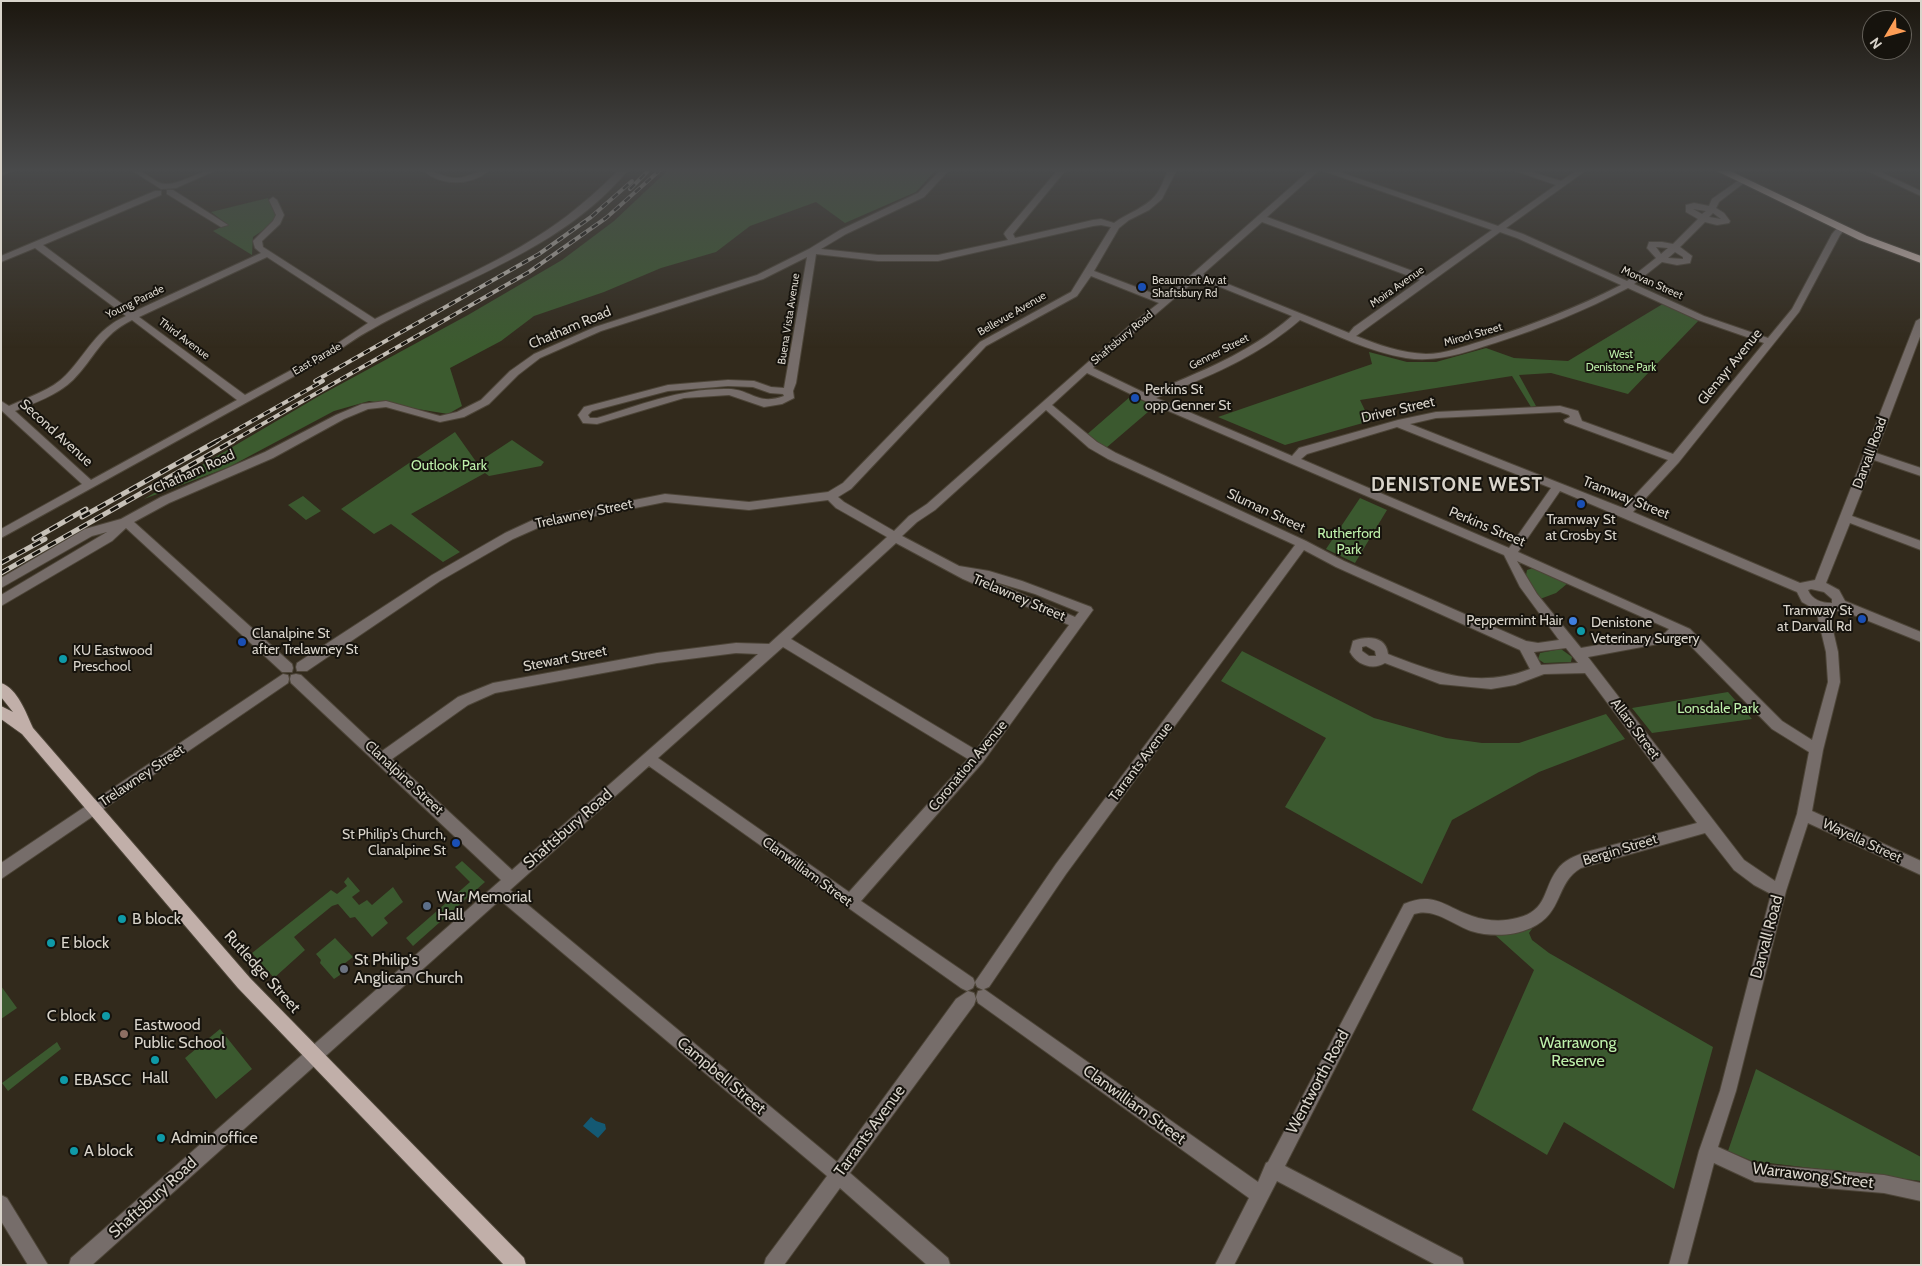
<!DOCTYPE html>
<style>
body{margin:0}
#map{position:relative;width:1922px;height:1266px;overflow:hidden;background:#322a1c;font-family:Cabin,sans-serif}
canvas{display:block}
.frame{position:absolute;inset:0;border:2px solid #d9d4cb;pointer-events:none}
.north{position:absolute;left:1862px;top:10px;width:50px;height:50px;box-sizing:border-box;background:#16130d;border:1px solid #646059;border-radius:50%;rotate:233deg;font-size:14px;font-weight:700;line-height:20px;text-align:center;color:#d9d4cb}
.north::after{content:'';display:block;margin:auto;width:18px;height:22px;background:#fd9d55;clip-path:polygon(50% 0,100% 100%,50% 72%,0 100%)}
</style>
<div id="map">
<canvas width="1922" height="1266"></canvas>
<div class="frame"></div>
<div class="north">N</div>
</div>
<script>
const c = document.querySelector('canvas').getContext('2d');
c.lineJoin = 'round';
function paint(path, color) { c.fillStyle = color; c.fill(path, 'evenodd'); }
function trace(path, color, width, dash) { c.strokeStyle = color; c.lineWidth = width; c.lineCap = dash ? 'butt' : 'round'; c.setLineDash(dash || []); c.stroke(path); }
function label(font, color, halo, rows, align = 'center') {
  c.font = font + ' Cabin,sans-serif'; c.lineWidth = 4; c.setLineDash([]); c.textBaseline = 'middle'; c.strokeStyle = halo; c.fillStyle = color; for (const [text, x, y, turn = 0] of rows) {
    c.save(); c.translate(x, y); c.rotate((+turn || 0) * Math.PI / 180); c.textAlign = isNaN(turn) ? turn : align; if (halo) c.strokeText(text, 0, 0); c.fillText(text, 0, 0); c.restore();
  }
}
paint(new Path2D(`
 M268,198l9,18 -5,8 -19,13 -1,18 -39,-24 14,-7 -16,-12z
 M1666,302l35,16 -73,76 -77,-21 -32,2 17,31 -5,1 -19,-31 -152,24 10,21 -85,24 -67,-28 154,-53 -3,-12 38,10h29l50,-14 28,10 54,3z
 M1131,396l24,10 -49,42 -22,-11z
 M455,432l22,31 35,-23 32,22 -3,4 -52,10 -4,-3 -74,41 49,38 -17,10 -52,-38 -17,10 -33,-25z
 M303,496l18,15 -15,9 -18,-15z
 M1360,498l27,12 -32,53 -29,-14z
 M1533,568l35,15 -12,10 -16,6 -14,-24 1,-5z
 M1561,649l11,8 -1,5 -27,1 -6,-4 2,-6z
 M1242,651l132,67 72,20 36,5h37l87,-29 19,25 -86,33 -87,48 -30,64 -137,-77 41,-69 -105,-57z
 M1728,692l24,27 -100,14 -20,-25z
 M462,861l23,21 -72,64 -7,-8 64,-56 -15,-15z
 M348,877l12,14 -8,6 7,8 8,-5 5,5 21,-18 10,15 -19,16 4,5 -16,14 -17,-20 -5,1 -12,-14 -6,2 -38,31 11,13 -31,28 -22,-25 79,-63 6,4 10,-8 -3,-4z
 M1532,929l-3,4 3,7 17,13 164,94 -39,142 -110,-67 -17,33 -75,-45 62,-140 -39,-35z
 M335,938l18,19 -13,10v8l-6,4 -14,-16 1,-3 -5,-6z
 M1,986l16,22 -16,11z
 M220,1029l32,40 -36,30 -31,-41z
 M57,1042l4,7 -53,42 -6,-8z
 M1756,1069l165,88v24l-169,-20 -24,-10z`), '#3b592f');
paint(new Path2D(`
 M667,171h268l-19,21 -71,31 -29,-21 -66,24 -34,26 -55,16 -57,24 -70,24 -33,25 -51,27 12,38 -14,8 -79,-13 -35,10 -105,56 -85,32 175,-103 149,-81 94,-55 52,-39z`), '#3c5b2f');
paint(new Path2D(`
 M591,1117l5,4 9,3 1,5 -8,9 -15,-12z`), '#145973');
const minor = new Path2D(`
 M1,171h10l-10,5z
 M133,171c15,0 20,12 32,13 16,1 31,-13 49,-13l-38,17 -15,1z
 M424,171c12,0 20,7 32,7 11,0 20,-7 32,-7 -17,15 -47,15 -64,0z
 M618,171h9c-64,78 -168,109 -253,157 -16,8 -30,19 -45,29l-328,181v-9l81,-45 -81,-74v-9l8,5c19,-9 43,-16 57,-31 22,-23 29,-45 60,-59l-91,-68 -34,14v-6l154,-65h6v4l-118,50 90,67 128,-59 -6,-5 -2,-7 20,-20 3,-6 -7,-15 4,-3 4,3 7,15 -4,9 -18,17 1,6 112,72c64,-32 134,-59 192,-103 18,-14 35,-29 51,-45zM267,257l101,66 -45,30 -78,42 -106,-78zM132,320l105,80 -146,80 -76,-69c19,-8 43,-16 58,-31 22,-22 28,-45 59,-60z
 M940,171h8l-24,26 -78,37 -25,15 57,6h60l70,-15 -4,-6 1,-2 52,-61h8l-52,63 2,4 78,-18 8,-1 13,4c13,-10 30,-14 41,-27 6,-7 9,-17 13,-25h8l-14,28 -13,11 -20,10 -10,8 -25,43 71,27 144,-127h9l-51,46 159,59 66,-46 -168,-59h12l162,55 58,-41 -40,-14h12l33,10 15,-10h9l-79,57 17,6 104,47 29,-23 -9,-10 2,-6h13l11,2 25,-25 -12,-7v-7l8,-2 15,3 3,-7 30,-21 4,2 -1,2 -26,20 -3,6 8,5 6,8 -1,2 -12,2 -12,-3 -25,25 12,9 -2,7 -13,2 -15,-3 -28,22 70,32 64,22 24,-29 40,-75 7,-8h6l1,2 -6,7 -41,77 -120,150 -46,50 167,71 15,-3 101,-259 5,-3v16l-45,119 45,15v8l-47,-16 -22,56 69,25v9l-71,-27 -24,60 13,7 6,11 76,31v10l-80,-32 -12,3 9,39 2,30 -17,68 -11,61 109,50v14l-113,-52 -22,68 -50,200 -18,56 38,17 128,11 37,8v18l-37,-8 -129,-11 -41,-19 -27,102h-18l30,-114 21,-60 51,-197 -17,-9 -20,-15 -29,-37 -124,35c-26,15 -17,45 -50,60 -18,8 -40,9 -60,3 -17,-6 -38,-24 -57,-17l-129,252 177,92 2,7h-28l-159,-84 -43,84h-19l34,-67 -271,-195 -2,-6 2,-6 5,-1 -6,-3 -2,-5 81,-118 239,-319 -187,-86 -19,-11 -43,-38 -111,100 -18,12 -15,14 57,30 30,5 33,10 69,26 2,3 -110,152 -122,139 112,77 2,5 -2,5 -6,3 -6,-3 -312,-222 -139,124 327,272 119,-163 12,-8 6,2 2,6 -2,6 -124,168 98,85 2,7h-23l-87,-77 -56,77h-20l2,-7 61,-82 -327,-276 -408,365h-23l2,-7 430,-378 -210,-197 -1,-4 1,-4 5,-1 5,1 81,76 76,-54 35,-14 164,-30 79,-10 33,1 118,-107 -51,-29 -8,-8 -79,10 -84,-8 -125,25 -27,12 -73,42 -133,90h-10l-1,-4 1,-4 135,-88 73,-42 28,-13 132,-26 84,8 79,-10 15,-9 137,-141 91,-50 40,-65 -10,-2 -8,1 -155,35h-60l-62,-7 -20,129 -3,8 1,7 -12,6 -18,3 -35,-12 -45,3 -87,26 -14,-1 -5,-8 6,-8 84,-22 60,-5 26,1 17,6 13,1 23,-131 -44,22 -162,52 -61,27 -22,17 -29,29 -25,13 -24,5 -54,-15 -18,2 -24,10 -71,39 -104,45 -35,19 158,142 1,4 -1,4h-10l-156,-144 -14,13 -111,65v-11l106,-63 -15,4 -91,52v-10l84,-49 36,-10 40,-22 104,-45 71,-37 26,-11 24,-3 54,15 17,-4 24,-12 29,-29 24,-17 61,-27 162,-52 52,-26 31,-19 78,-37zM1693,209l13,2 -4,3zM1713,213l8,6 -12,-2zM1262,222l158,58 -66,47 -5,6 -146,-59zM1500,232l17,6 104,47c-47,24 -89,40 -139,56 -18,5 -37,13 -56,13 -25,-1 -47,-9 -70,-18zM1656,247l12,1 -7,6zM1675,252l8,5v2l-15,-1zM1091,276l68,27 -30,23 -202,178 -18,12 -15,15 -50,-29 -6,-5 13,-8 135,-143 91,-50zM1198,278l94,38c-44,38 -92,56 -145,78l-54,-26zM1628,288l70,32 66,23 -91,111 -91,-33 -4,-10 -18,-5 -124,6 -38,8 -99,28 -7,8 -136,-58c53,-22 100,-40 144,-78 34,14 69,32 106,38 32,5 60,-6 89,-15 47,-15 89,-32 133,-55zM1087,373l56,27 361,155 16,32 39,53 -21,3 -12,-2 -182,-80 -38,-20 -190,-88 -19,-11 -45,-37zM728,386l25,1 17,6 13,1 1,2c-27,10 -33,-7 -56,-7 -46,-1 -88,16 -131,29h-7l-2,-3 4,-4 76,-20zM1560,412l9,3 1,2 -6,3 1,2 103,38 -45,48 -213,-84 26,-6zM1397,427l154,61 -42,60 -208,-89 6,-5zM1560,491l237,101 5,10 14,8 10,42 2,30 -16,58 -30,-19 -92,-92 -172,-77zM896,543l67,36 106,46 -93,125 -185,-111zM1304,550l32,17 184,83 10,19c-52,20 -93,4 -142,-15 -2,-19 -22,-18 -35,-13l-3,11c6,12 22,19 35,11l55,21 51,5 24,-4 29,-11 41,-1 112,150 -111,29c-11,4 -22,8 -29,18 -14,18 -9,41 -40,48 -14,4 -31,3 -45,-2 -27,-9 -38,-25 -68,-12l-136,258 -2,1 -8,19 -274,-193 5,-2 77,-113zM1517,561l152,68 -4,4 -84,15 -44,-54zM989,580l46,14 44,18 -4,5zM1811,589l13,3 8,7v4c-10,0 -20,-3 -24,-13zM1679,634l93,95 37,23 -12,62 -22,67 -31,-21 -156,-203 81,-15 4,-2zM1366,646l9,5 1,5h-7l-7,-5v-4zM783,647l185,112 -119,133 -191,-134zM1566,648l12,15 -37,2 -7,-13zM736,653l22,1 -246,216 -120,-111 76,-54 27,-12 162,-30z
 M1868,171h10l43,20v5z
 M167,190h6l55,35 -7,2 -54,-33z
 M283,674l5,1 1,4 -1,4 -287,196v-16z
 M1,1195l6,3 41,67h-20l-27,-44z`);
const major = new Path2D(`
 M1,683c17,6 25,30 32,45l217,250 274,280 2,7h-22l-266,-277 -216,-254 -21,-15v-13l12,6 -12,-15z`);
const highway = new Path2D(`
 M1717,171h13l137,65 54,20v7l-62,-23z`);
trace(minor, '#4d4538', 2);
trace(major, '#4d4538', 2);
trace(highway, '#4d4538', 2);
paint(minor, '#766d6a');
paint(major, '#c1afa9');
paint(highway, '#dfc9c2');
const railFar1 = new Path2D(`
 M630,189l18,-18
 M315,381l224,-127 52,-37 41,-36
 M215,442l108,-61
 M231,442l298,-170 77,-54 53,-47`);
const rail = new Path2D(`
 M82,517l135,-76
 M34,539l52,-30
 M1,563l44,-24
 M1,573l232,-132`);
trace(railFar1, '#c6c0b7', 4);
trace(rail, '#c6c0b7', 5);
trace(railFar1, '#16130d', 2.5, [7]);
trace(rail, '#16130d', 3, [9]);
const sky = c.createLinearGradient(0, 0, 0, 348);
sky.addColorStop(0, '#1c170f');
sky.addColorStop(0.49, '#494a4b');
sky.addColorStop(1, '#494a4b00');
c.fillStyle = sky;
c.fillRect(0, 0, 1922, 348);
for (const [x, y, r, color] of [
 [1142,287,5,"#1a4fb4"],
 [1135,398,5,"#1a4fb4"],
 [1581,504,5,"#1a4fb4"],
 [1862,619,5,"#1a4fb4"],
 [1573,621,5,"#3f7fe0"],
 [1581,631,5,"#0f9aa8"],
 [242,642,5,"#1a4fb4"],
 [63,659,5,"#0f9aa8"],
 [456,843,5,"#1a4fb4"],
 [427,906,5,"#5c6f8a"],
 [122,919,5,"#0f9aa8"],
 [51,943,5,"#0f9aa8"],
 [344,969,5,"#6b7280"],
 [106,1016,5,"#0f9aa8"],
 [124,1034,5,"#8d6e63"],
 [155,1060,5,"#0f9aa8"],
 [64,1080,5,"#0f9aa8"],
 [161,1138,5,"#0f9aa8"],
 [74,1151,5,"#0f9aa8"]
]) { const dot = new Path2D(); dot.arc(x, y, r, 0, 2 * Math.PI); c.fillStyle = color; c.fill(dot); trace(dot, '#16130d', 2); }
label('11px', '#d9d4cb', '#16130d', [
 ["Beaumont Av at",1152,281],
 ["Shaftsbury Rd",1152,294]
], 'left');
label('11px', '#d9d4cb', '#16130d', [
 ["Morvan Street",1652,283,24],
 ["Moira Avenue",1397,287,-35],
 ["Young Parade",135,302,-26],
 ["Bellevue Avenue",1012,314,-30],
 ["Buena Vista Avenue",789,319,-81],
 ["Mirool Street",1473,335,-16],
 ["Shaftsbury Road",1122,338,-40],
 ["Third Avenue",184,339,37],
 ["Genner Street",1219,352,-27],
 ["East Parade",317,359,-30]
]);
label('11px', '#bef1ab', '#16130d', [
 ["West",1621,355],
 ["Denistone Park",1621,368]
]);
label('14px', '#d9d4cb', '#16130d', [
 ["Chatham Road",570,328,-23],
 ["Glenayr Avenue",1730,367,-51],
 ["Driver Street",1398,410,-13],
 ["Second Avenue",56,433,42],
 ["Darvall Road",1870,453,-70],
 ["Chatham Road",194,472,-24],
 ["Tramway Street",1626,498,22],
 ["Sluman Street",1266,511,25],
 ["Trelawney Street",584,514,-12],
 ["Perkins Street",1487,527,23],
 ["Trelawney Street",1019,598,23],
 ["Stewart Street",565,659,-11],
 ["Allars Street",1635,729,53],
 ["Tarrants Avenue",1141,762,-53],
 ["Coronation Avenue",968,766,-50],
 ["Trelawney Street",142,776,-34],
 ["Clanalpine Street",404,778,43],
 ["Wayella Street",1862,841,25],
 ["Bergin Street",1620,850,-17],
 ["Clanwilliam Street",807,872,36]
]);
label('14px', '#d9d4cb', '#16130d', [
 ["Perkins St",1145,390],
 ["opp Genner St",1145,406],
 ["Tramway St",1581,520,"center"],
 ["at Crosby St",1581,536,"center"],
 ["Tramway St",1852,611,"right"],
 ["at Darvall Rd",1852,627,"right"],
 ["Peppermint Hair",1563,621,"right"],
 ["Denistone",1591,623],
 ["Veterinary Surgery",1591,639],
 ["Clanalpine St",252,634],
 ["after Trelawney St",252,650],
 ["KU Eastwood",73,651],
 ["Preschool",73,667],
 ["St Philip's Church,",446,835,"right"],
 ["Clanalpine St",446,851,"right"]
], 'left');
label('14px', '#bef1ab', '#16130d', [
 ["Outlook Park",449,466],
 ["Rutherford",1349,534],
 ["Park",1349,550],
 ["Lonsdale Park",1718,709]
]);
label('16px', '#d9d4cb', '#16130d', [
 ["Shaftsbury Road",568,829,-41],
 ["Darvall Road",1767,937,-75],
 ["Rutledge Street",262,972,48],
 ["Campbell Street",721,1076,40],
 ["Wentworth Road",1318,1082,-62],
 ["Clanwilliam Street",1134,1105,36],
 ["Tarrants Avenue",870,1131,-54],
 ["Warrawong Street",1813,1176,7],
 ["Shaftsbury Road",153,1198,-42]
]);
label('16px', '#d9d4cb', '#16130d', [
 ["War Memorial",437,897],
 ["Hall",437,915],
 ["B block",132,919],
 ["E block",61,943],
 ["St Philip's",354,960],
 ["Anglican Church",354,978],
 ["C block",96,1016,"right"],
 ["Eastwood",134,1025],
 ["Public School",134,1043],
 ["Hall",155,1078,"center"],
 ["EBASCC",74,1080],
 ["Admin office",171,1138],
 ["A block",84,1151]
], 'left');
label('16px', '#bef1ab', '#16130d', [
 ["Warrawong",1578,1043],
 ["Reserve",1578,1061]
]);
c.letterSpacing = '1px';
label('bold 19px', '#d9d4cb', '#16130d', [
 ["DENISTONE WEST",1457,485]
]);
c.letterSpacing = '0px';
</script>
